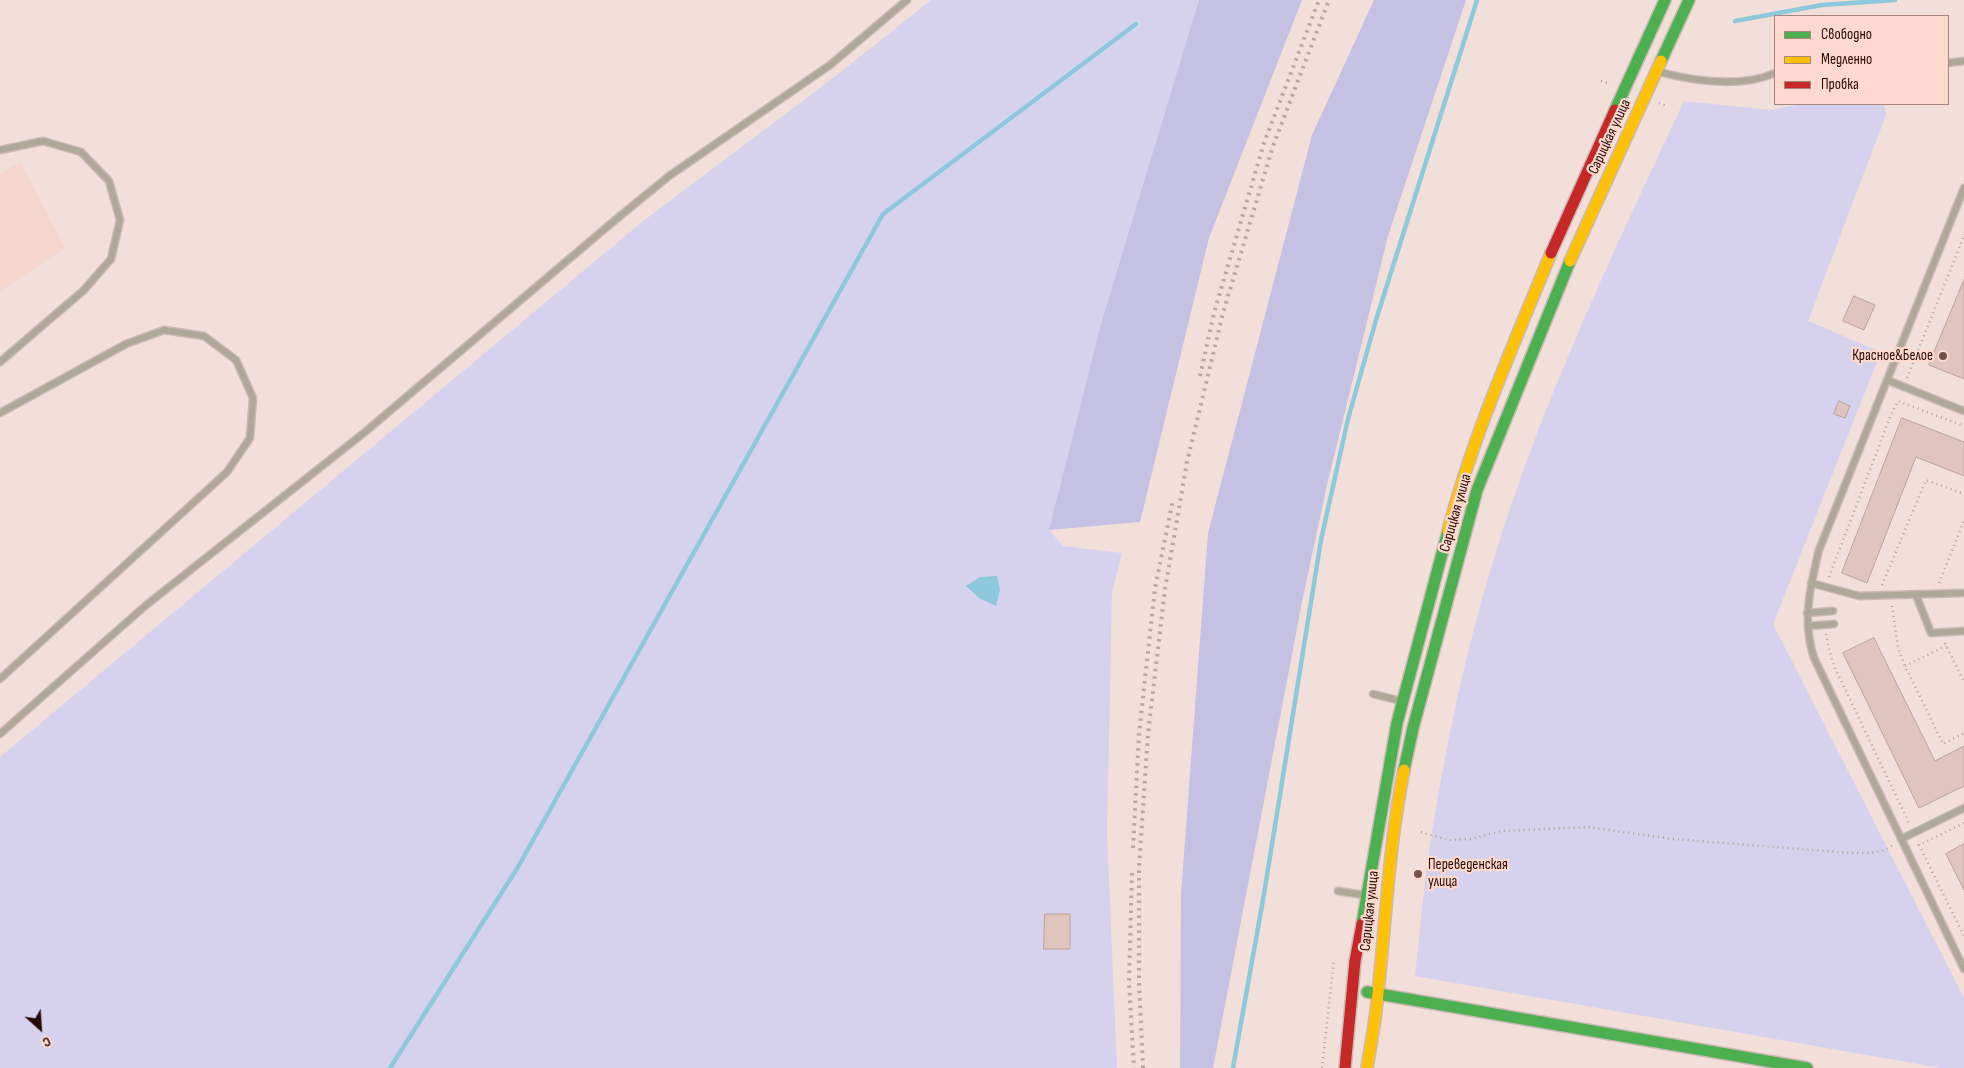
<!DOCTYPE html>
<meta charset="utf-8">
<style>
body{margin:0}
#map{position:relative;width:1964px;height:1068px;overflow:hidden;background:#f3dfd9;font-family:"Sofia Sans Condensed",sans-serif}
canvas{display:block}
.legend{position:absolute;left:1774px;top:15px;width:175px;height:90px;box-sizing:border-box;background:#fed9ce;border:1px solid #a8867c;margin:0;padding:6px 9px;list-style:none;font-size:15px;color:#280902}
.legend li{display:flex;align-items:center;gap:10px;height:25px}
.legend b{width:25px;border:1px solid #a8867c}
.north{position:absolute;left:15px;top:1003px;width:50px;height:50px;-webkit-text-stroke:4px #fed9ce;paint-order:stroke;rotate:154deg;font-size:14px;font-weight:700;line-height:20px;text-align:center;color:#280902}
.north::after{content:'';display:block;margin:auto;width:18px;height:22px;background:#280902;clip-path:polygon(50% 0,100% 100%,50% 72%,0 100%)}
</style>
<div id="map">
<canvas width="1964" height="1068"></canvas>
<ul class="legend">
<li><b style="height:6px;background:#4caf50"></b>Свободно</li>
<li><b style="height:6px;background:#ffc107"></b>Медленно</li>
<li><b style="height:6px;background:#c62828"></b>Пробка</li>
</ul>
<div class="north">С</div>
</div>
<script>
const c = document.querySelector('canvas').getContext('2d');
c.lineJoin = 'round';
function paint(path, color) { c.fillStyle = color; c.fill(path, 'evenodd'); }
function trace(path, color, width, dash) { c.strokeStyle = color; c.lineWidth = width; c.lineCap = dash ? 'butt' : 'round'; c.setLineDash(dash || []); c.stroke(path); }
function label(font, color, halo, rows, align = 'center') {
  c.font = font + ' "Sofia Sans Condensed",sans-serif'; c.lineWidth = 4.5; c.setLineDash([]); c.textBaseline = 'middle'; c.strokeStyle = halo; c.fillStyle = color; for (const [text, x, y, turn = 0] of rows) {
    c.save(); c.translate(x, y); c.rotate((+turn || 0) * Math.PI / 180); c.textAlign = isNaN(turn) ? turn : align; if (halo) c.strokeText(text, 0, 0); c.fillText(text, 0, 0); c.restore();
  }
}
paint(new Path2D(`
 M21,163l44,85 -65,43v-118z`), '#f5d6cc');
paint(new Path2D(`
 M931,0h268l-150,530 14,16 59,7 -10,39 -5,240 10,236h-1117v-311l642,-535 191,-144z
 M1684,101l87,9 31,-6h82l2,11 -78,206 73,31 -108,272 191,374v70h-23l-526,-92c5,-46 9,-92 16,-138 15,-94 35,-189 63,-280 49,-159 120,-308 190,-457z`), '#d6d1ec');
paint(new Path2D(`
 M1199,0h103l-93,238 -69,284 -91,8 52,-206z
 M1374,0h92l-78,236 -61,249 -25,117 -89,466h-33l1,-174 27,-361 104,-398z`), '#c5c1e3');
paint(new Path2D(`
 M997,576l3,14 -4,16 -17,-8 -13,-12 14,-9z`), '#8cc9da');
trace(new Path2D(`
 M1735,21l87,-16 73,-5
 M390,1068l128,-201 365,-653 253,-190
 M1233,1068l31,-174 57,-354 27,-121 28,-99 101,-320`), '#8cc9da', 4.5);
const building = new Path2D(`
 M1964,280v99l-35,-14z
 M1854,296l21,9 -11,25 -21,-9z
 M1839,401l11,5 -5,12 -11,-4z
 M1902,418l62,24v34l-48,-19 -49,126 -25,-10z
 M1874,638l61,123 29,-15v40l-45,22 -76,-155z
 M1964,844v46l-18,-36z
 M1045,914h25v35h-26z`);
paint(building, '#dfc5be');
trace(building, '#baa29a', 1);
const lane = new Path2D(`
 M1948,63l16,-2
 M1659,72c35,9 82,16 116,1
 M0,150l43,-9 38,11 28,29 11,39 -9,39 -27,31 -84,72
 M1964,188l-145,362c-9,37 -17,72 -5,108l150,311
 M1887,380l77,31
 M0,413l126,-69 38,-14 40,6 32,24 17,38 -3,40 -23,34 -227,207
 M1811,583l48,13 105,-3
 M1916,595l15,38 33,-2
 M1807,613l26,-2
 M1808,626l26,-2
 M1373,694l28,7
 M0,734l145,-128 220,-174 249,-211 55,-45 161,-111 77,-65
 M1901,839l63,-31
 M1338,891l26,4`);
const fast = new Path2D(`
 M1661,61l28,-61
 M1615,110l50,-110
 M1404,770l9,-42 64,-238 93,-229
 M1362,924l35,-201 51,-192
 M1367,992l440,76`);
const slow = new Path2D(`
 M1570,261l91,-200
 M1448,531c25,-96 66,-187 103,-278
 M1367,1068c4,-25 9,-50 11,-75 8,-75 11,-149 26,-223`);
const jam = new Path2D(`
 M1551,253l64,-143
 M1345,1068l10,-107 7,-37`);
trace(lane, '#ccb9b5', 9);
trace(fast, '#ccb9b5', 14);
trace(slow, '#ccb9b5', 14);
trace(jam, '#ccb9b5', 14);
trace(new Path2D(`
 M1601,81l9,3
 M1659,103l8,3
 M1907,378l57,-142
 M1829,577l63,-165 6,-11 66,25
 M1939,583l25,-62
 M1882,585l44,-105 38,14
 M1892,606l6,42 7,18 38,78 21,-11
 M1826,634l5,23 4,11 74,155
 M1945,643l19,39
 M1905,666l41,-20
 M1964,823l-45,22 45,91
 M1421,832l27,8 23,-1 30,-8 87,-4 85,12 178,14c15,0 30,1 42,-8
 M1322,1068l12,-109`), '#b0a49a', 2.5, [1, 4]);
trace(lane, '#afa798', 6);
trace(fast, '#4caf50', 11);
trace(slow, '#ffc107', 11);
trace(jam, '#c62828', 11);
trace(new Path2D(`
 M1200,376l14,-63 50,-170 55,-143
 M1133,848l6,-114 16,-146 18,-88
 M1132,873l-3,109 5,86
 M1143,1068l-4,-86v-114l9,-134 17,-145 22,-127 36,-149 50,-167 56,-146`), '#b7a9a0', 4, [2.5, 5]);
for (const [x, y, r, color] of [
 [1943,356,5,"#6f544d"],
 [1418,874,5,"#6f544d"]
]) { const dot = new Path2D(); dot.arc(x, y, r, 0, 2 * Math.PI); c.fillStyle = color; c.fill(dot); trace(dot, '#fed9ce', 2); }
label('15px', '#280902', '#fed9ce', [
 ["Сарицкая улица",1610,137,-65],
 ["Сарицкая улица",1456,513,-74],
 ["Сарицкая улица",1370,911,-84]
]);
label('15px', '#280902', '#fed9ce', [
 ["Красное&Белое",1933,356],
 ["Переведенская",1428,865,"left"],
 ["улица",1428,882,"left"]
], 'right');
</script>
